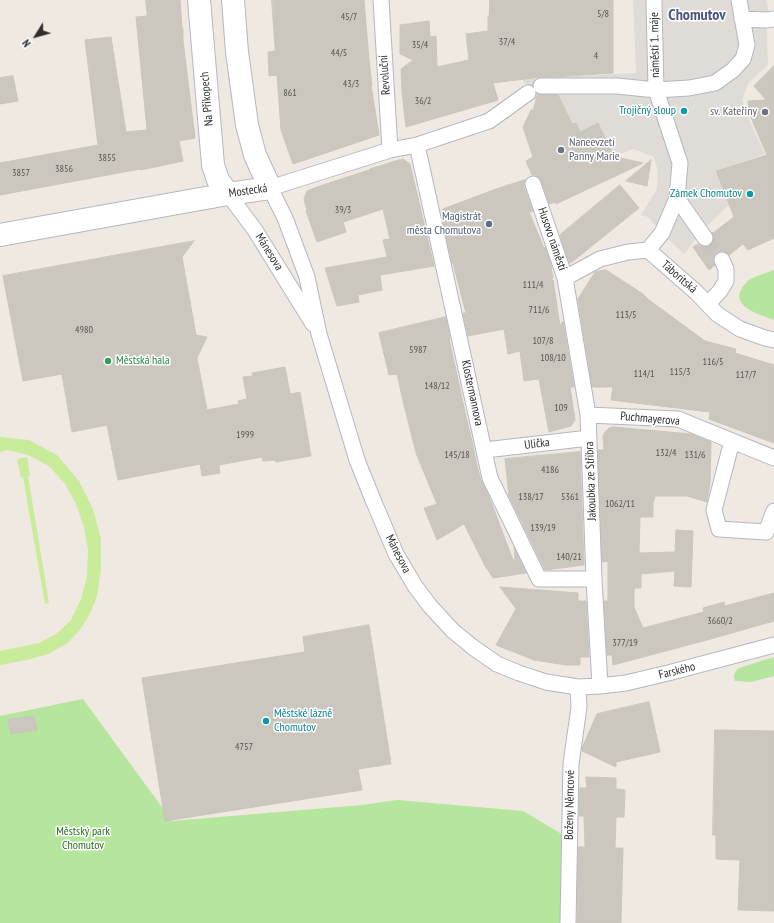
<!DOCTYPE html>
<meta charset="utf-8">
<style>
body{margin:0}
#map{position:relative;width:774px;height:923px;overflow:hidden;background:#efe9e1;font-family:"PT Sans Narrow",sans-serif}
canvas{display:block}
.north{position:absolute;left:16px;top:16px;width:40px;height:40px;-webkit-text-stroke:3px #fff;paint-order:stroke;rotate:233deg;font-size:11px;font-weight:700;line-height:16px;text-align:center;color:#2e2e2e}
.north::after{content:'';display:block;margin:auto;width:14px;height:18px;background:#2e2e2e;clip-path:polygon(50% 0,100% 100%,50% 72%,0 100%)}
</style>
<div id="map">
<canvas width="774" height="923"></canvas>
<div class="north">N</div>
</div>
<script>
const c = document.querySelector('canvas').getContext('2d');
c.lineJoin = 'round';
function paint(path, color) { c.fillStyle = color; c.fill(path, 'evenodd'); }
function trace(path, color, width, dash) { c.strokeStyle = color; c.lineWidth = width; c.lineCap = dash ? 'butt' : 'round'; c.setLineDash(dash || []); c.stroke(path); }
function label(font, color, halo, rows, align = 'center') {
  c.font = font + ' "PT Sans Narrow",sans-serif'; c.lineWidth = 3; c.setLineDash([]); c.textBaseline = 'middle'; c.strokeStyle = halo; c.fillStyle = color; for (const [text, x, y, turn = 0] of rows) {
    c.save(); c.translate(x, y); c.rotate((+turn || 0) * Math.PI / 180); c.textAlign = isNaN(turn) ? turn : align; if (halo) c.strokeText(text, 0, 0); c.fillText(text, 0, 0); c.restore();
  }
}
paint(new Path2D(`
 M774,270v50c-13,-5 -44,-13 -32,-32 2,-3 5,-7 9,-9 7,-4 16,-6 23,-9z
 M774,657v19l-23,6 -16,-1c-2,-5 0,-10 4,-13z
 M83,699l89,122 190,-16 35,-5 126,11 47,28 -2,84h-568v-207z`), '#b6e59e');
paint(new Path2D(`
 M0,437l29,3 28,15 22,26 14,28 8,30v30l-4,27 -7,18 -11,17 -13,13 -18,10 -21,6 -27,5v-14l39,-8 17,-9 15,-14 10,-21 6,-23 1,-26 -4,-23 -8,-23 -11,-20 -16,-18 -21,-11 -21,-5 -7,2z
 M27,457l3,19h-2l21,127 -4,1 -22,-127 -2,1 -4,-19z`), '#c9ec9a');
paint(new Path2D(`
 M633,0h133l2,7 -1,21 1,37 -19,17 -7,18 8,22 15,32 -50,17 14,34 -26,25 -19,24 -22,-21 -14,-16 -7,-2 16,-26 1,-17 -4,-15 -20,-8 -19,6h-2l-15,-32 -18,9 -4,-9 -8,3 -32,-25 -5,-9 -9,-13 114,-6z`), '#dfdcd8');
const building = new Path2D(`
 M146,0h34l2,27 1,2v12l12,97 -16,3 4,20 -42,9 -1,-1 -140,26v-32l98,-18 -13,-105 26,-3 15,95 21,-2 -11,-113 11,-1z
 M272,0h92l5,60 3,25h-1l8,50 -86,29 -12,-34 -4,-55 -8,1 -1,-24 7,-1z
 M490,0h123v73l-59,4h-13l-48,6 5,17 -92,27 -4,-35 -1,-23 12,-9 -13,-6v-29l29,-4 1,16 6,-1 1,31 32,-7 -3,-26 22,-3v-15h1z
 M774,66v172l-26,12 -5,-6 -14,11 -2,-2 -4,-2 -5,1 -3,2 -2,5 2,6 -6,5 -16,-23 5,-3 3,2 4,1 5,-2 3,-3 1,-4 -2,-6 1,1 21,-16 -18,-46 51,-16 -18,-42 -1,-12 18,-1 -12,-14z
 M13,76l5,25 -18,3v-26z
 M538,94l20,1 14,29 4,-1 4,9 18,-9 15,32 7,3 23,5 -87,41 -1,-2 -6,2 -8,-23 -2,-4 -4,-2h-3l-6,-14 7,-4 -10,-30 8,-17h2z
 M403,159l7,5 24,102 -54,9 2,15 -24,5 1,7 -22,4 -12,-38 62,-11 -4,-17 7,-1 -7,-30 -40,13 3,10 -29,10 -11,-31h1l-3,-12 3,-8 10,-4 52,-17 1,-1z
 M651,160l-4,26 -21,-5z
 M525,180l-1,3v4l9,24 -4,1 15,36 1,-1 7,20h-1l2,11 -3,2h3l7,46 3,-5 11,66h-4l5,33 -4,6 -22,6 -10,-53 -15,2 -4,-30 -12,3 -4,-25 -36,7 -5,-23h3l-13,-50h-1l-11,-51 2,-3 53,-20z
 M620,185l19,23 -67,54 -3,1 -9,-28z
 M194,241l-12,16 14,78 11,2 -10,21 10,52 32,-6 -1,-3 9,-2 -4,-22 10,-1 -1,-3 33,-6 5,27 10,-2 11,64 -35,6 -1,-2 -12,1 -1,-4 -43,8 1,8 -18,3 -2,-12 -82,16 -11,-55 -35,7 -10,-58 -39,7 -20,-105z
 M606,270l37,24 6,6 56,41 31,8 -1,4 39,12v78l-65,-24 1,-7 -99,-12 2,-13h-21l-14,-88 17,-27z
 M446,317l4,22h-1l11,49 5,25 7,28 5,25 4,14 7,14 25,66h2l-1,-13 12,26 -33,5 -8,-12 -21,-42 -27,16 -13,-32 13,-4 -21,-51 -13,-52 -6,-27 -8,1 -10,-42z
 M613,427l78,7 20,8 -1,41 -2,13 -1,6 -20,-6h-32l-1,5h-1v16h-13l-1,36 36,-1 1,-22 17,1 -2,56 -17,-1 1,-15 -34,3v14h-7v19l9,21 61,-16 -1,-4 21,-6 1,4 49,-13v28l-67,19 -94,25 -1,-10h-5l-3,-54h4v-40l-6,1 -4,-112h6l-1,-14 2,-4 4,-4z
 M580,452l4,113 -39,5 -36,-74 -4,-37z
 M500,587l78,6v8h8l3,56h-9v8h-14l-32,-5 -38,-15 20,-36z
 M369,625l22,139 -33,5 4,21 -197,31 -23,-143 163,-26 -2,-15z
 M649,702l11,50 -44,10v5l-34,-16v-3l15,-34z
 M34,716l3,14 -26,4 -3,-14z
 M715,730l59,1v180l-36,-1 2,-50 -24,-1v-24h-3z
 M586,777l30,1v11l9,1 -1,27h-8l-1,31h8l-2,75h-44l1,-76h7l-1,-31h-5l1,-28h7z`);
paint(building, '#cbc7bf');
trace(building, '#cbc5ba', 1);
trace(new Path2D(`
 M705,238l17,22`), '#c8c4bd', 15, [15, 8]);
const street = new Path2D(`
 M381,0l9,150
 M742,19l25,1 7,-1
 M541,86h76l39,4 33,-2 26,-5 18,-13 10,-11 4,-14 -8,-45
 M528,93l-39,28 -72,24 -27,5 -120,38 15,30 22,59 12,57 38,126 16,40 23,54 19,32 15,20 23,25 21,17 23,16 22,9 27,9 32,5 22,-1 26,-3 46,-11 102,-27
 M417,145l73,333 49,101h55
 M533,184l32,94 23,137 6,164 6,107
 M228,194l27,36 58,94
 M677,198l28,40
 M648,250l14,-17 15,-35 3,-35 -24,-73 -2,-90
 M648,250l48,42 21,22 23,15 25,9 9,2
 M565,278l35,-19 28,-7 20,-2
 M708,304l12,-13 6,-10v-12l-4,-9
 M588,415l90,4 96,39
 M732,441l-18,69 5,19 47,3 8,-21
 M485,450l104,-12
 M568,923l3,-159 8,-57 -1,-20`);
const secondary = new Path2D(`
 M199,0l14,165 5,15 10,14
 M0,235l228,-41 42,-6 -15,-33 -8,-30 -10,-73 -4,-52`);
trace(street, '#b4b7c1', 17);
trace(secondary, '#b4b7c1', 24);
trace(street, '#fff', 15);
trace(secondary, '#fff', 22);
for (const [x, y, r, color] of [
 [684,111,4,"#0f9aa8"],
 [765,112,4,"#6b7280"],
 [561,150,4,"#6b7280"],
 [750,194,4,"#0f9aa8"],
 [489,224,4,"#5c6f8a"],
 [108,361,4,"#2e9e5b"],
 [266,721,4,"#0f9aa8"]
]) { const dot = new Path2D(); dot.arc(x, y, r, 0, 2 * Math.PI); c.fillStyle = color; c.fill(dot); trace(dot, '#fff', 1.5); }
label('10px', '#555452', null, [
 ["5/8",603,14],
 ["45/7",349,17],
 ["37/4",507,42],
 ["35/4",420,45],
 ["44/5",339,53],
 ["4",596,56],
 ["43/3",351,84],
 ["861",290,93],
 ["36/2",423,101],
 ["3855",107,158],
 ["3856",64,169],
 ["3857",21,173],
 ["39/3",343,210],
 ["111/4",533,285],
 ["711/6",539,310],
 ["113/5",626,315],
 ["4980",84,330],
 ["107/8",543,341],
 ["5987",418,350],
 ["108/10",553,358],
 ["116/5",713,362],
 ["115/3",680,372],
 ["114/1",644,374],
 ["117/7",746,375],
 ["148/12",437,386],
 ["109",561,408],
 ["1999",245,435],
 ["132/4",666,453],
 ["145/18",457,455],
 ["131/6",695,455],
 ["4186",550,470],
 ["138/17",531,497],
 ["5361",570,497],
 ["1062/11",620,504],
 ["139/19",543,528],
 ["140/21",569,557],
 ["3660/2",720,621],
 ["377/19",625,643],
 ["4757",244,747]
]);
label('12px', '#2e2e2e', '#fff', [
 ["náměstí 1. máje",655,45,-91],
 ["Revoluční",385,75,-94],
 ["Na Příkopech",207,99,-95],
 ["Mostecká",248,191,-8],
 ["Husovo náměstí",552,239,71],
 ["Mánesova",269,252,58],
 ["Táboritská",679,277,41],
 ["Klostermannova",472,393,78],
 ["Puchmayerova",650,419,5],
 ["Ulička",537,444,-7],
 ["Jakoubka ze Stříbra",591,481,-92],
 ["Mánesova",398,554,63],
 ["Farského",677,671,-14],
 ["Boženy Němcové",570,805,-89]
]);
label('12px', '#0d838f', '#fff', [
 ["Trojičný sloup",676,111],
 ["Zámek Chomutov",742,194],
 ["Městské lázně",274,714,"left"],
 ["Chomutov",274,728,"left"]
], 'right');
label('12px', '#5b616d', '#fff', [
 ["sv. Kateřiny",757,112],
 ["Naneevzetí",569,143,"left"],
 ["Panny Marie",569,157,"left"]
], 'right');
label('12px', '#4e5e75', '#fff', [
 ["Magistrát",481,217],
 ["města Chomutova",481,231]
], 'right');
label('12px', '#27864d', '#fff', [
 ["Městská hala",116,361]
], 'left');
label('12px', '#2c6e1b', '#fff', [
 ["Městský park",83,832],
 ["Chomutov",83,846]
]);
label('bold 16px', '#4d5680', '#fff', [
 ["Chomutov",697,15]
]);
</script>
